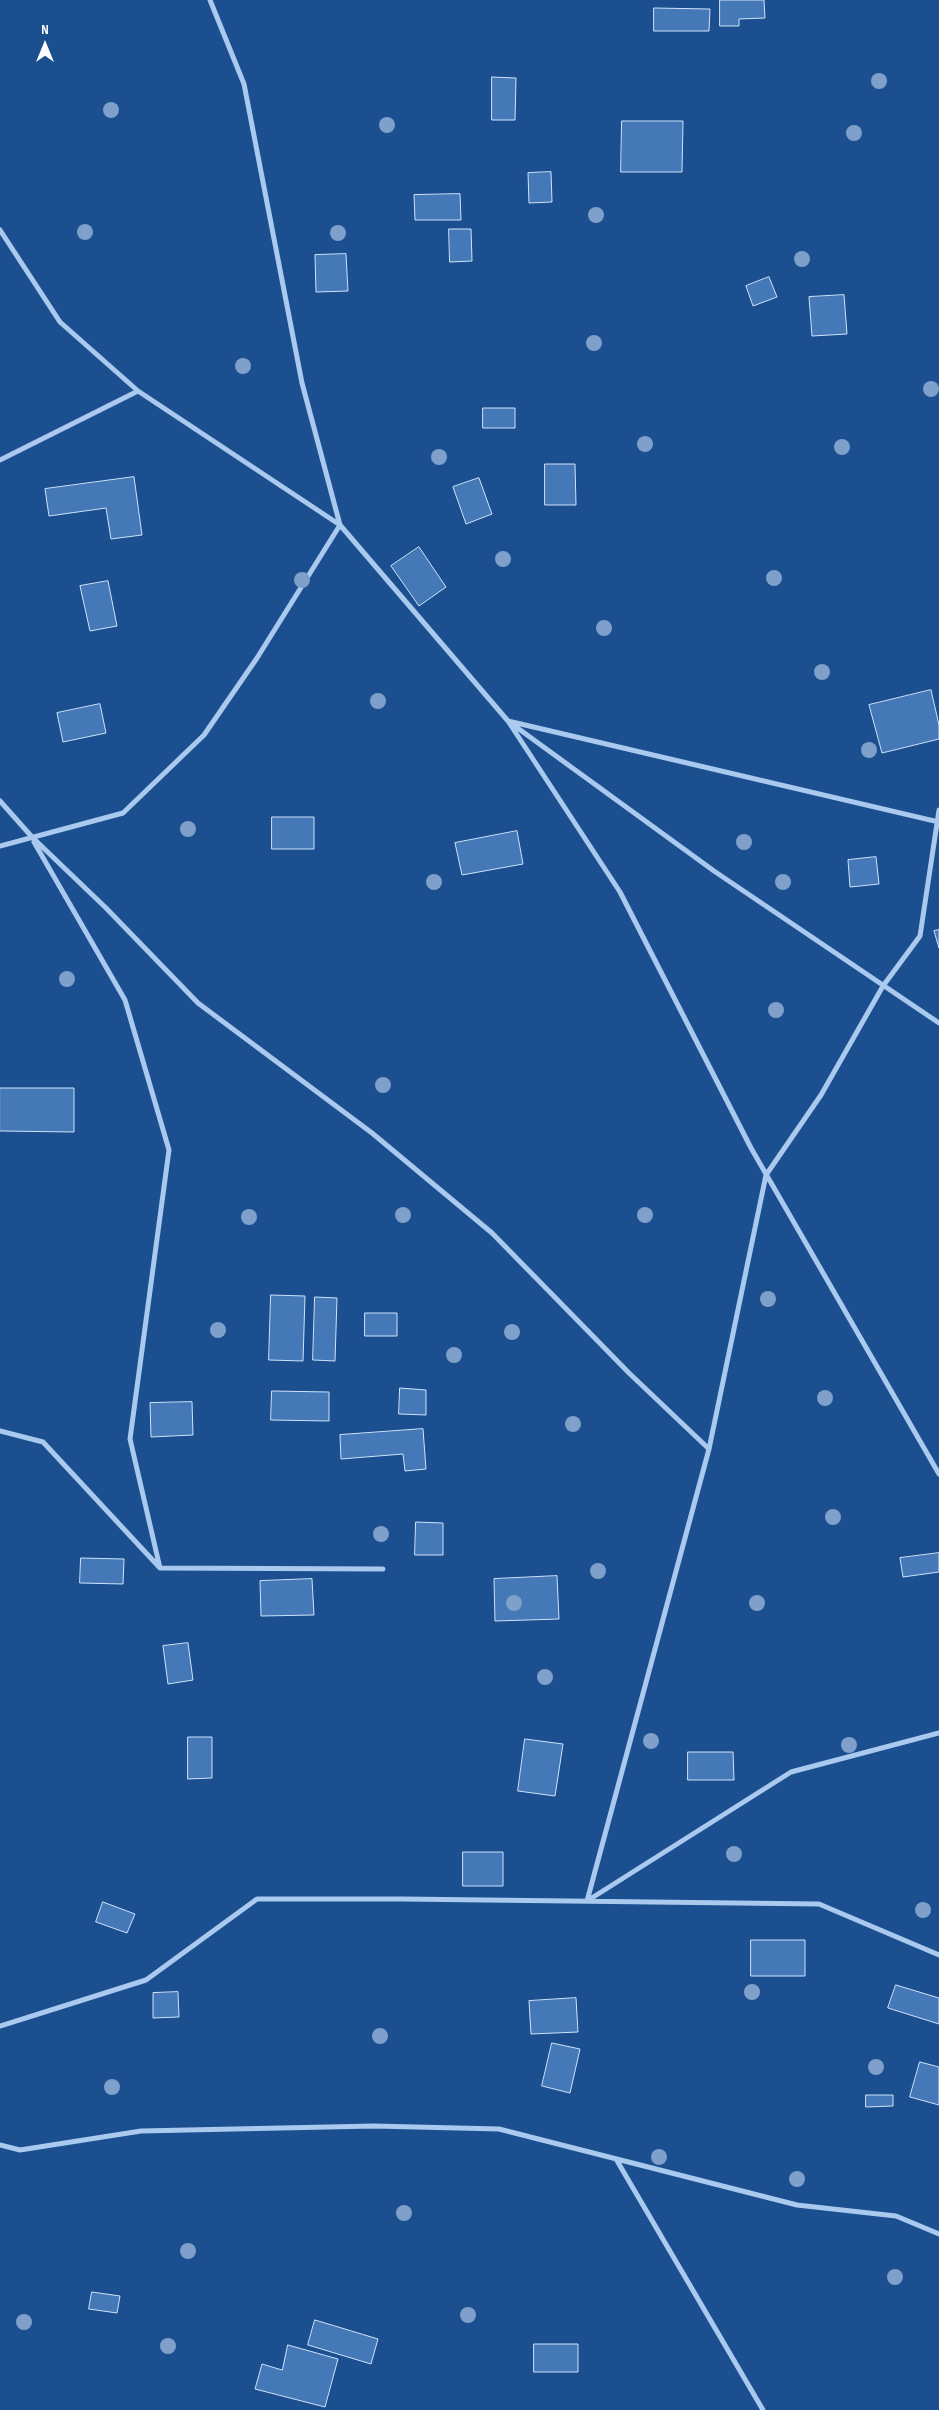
<!DOCTYPE html>
<style>
body{margin:0}
#map{position:relative;width:939px;height:2410px;overflow:hidden;background:#1b4f8f;font-family:"Sofia Sans Condensed",sans-serif}
canvas{display:block}
.north{position:absolute;left:20px;top:20px;width:50px;height:50px;-webkit-text-stroke:4px #1b4f8f;paint-order:stroke;rotate:0deg;font-size:14px;font-weight:700;line-height:20px;text-align:center;color:#fff}
.north::after{content:'';display:block;margin:auto;width:18px;height:22px;background:#fff;clip-path:polygon(50% 0,100% 100%,50% 72%,0 100%)}
</style>
<div id="map">
<canvas width="939" height="2410"></canvas>
<div class="north">N</div>
</div>
<script>
const c = document.querySelector('canvas').getContext('2d');
c.lineJoin = 'round';
function paint(path, color) { c.fillStyle = color; c.fill(path, 'evenodd'); }
function trace(path, color, width, dash) { c.strokeStyle = color; c.lineWidth = width; c.lineCap = dash ? 'butt' : 'round'; c.setLineDash(dash || []); c.stroke(path); }
const building = new Path2D(`
 M720,0h44l1,18 -26,1v7h-19z
 M654,8l56,1 -1,22h-55z
 M492,77l24,1 -1,42h-23z
 M622,121h61l-1,51h-61z
 M551,172l1,30 -23,1 -1,-30z
 M460,194l1,26h-46l-1,-25z
 M449,229h22l1,32 -22,1z
 M346,254l2,37 -32,1 -1,-37z
 M769,277l8,20 -24,9 -7,-20z
 M844,295l3,39 -35,2 -3,-39z
 M483,408h32v20h-32z
 M545,464h30l1,41h-31z
 M134,477l8,58 -31,4 -5,-31 -57,8 -4,-27z
 M479,478l13,36 -26,10 -13,-37z
 M419,547l27,40 -27,19 -28,-40z
 M108,581l9,45 -27,5 -10,-45z
 M931,690l8,35v14l-57,14 -13,-48z
 M100,704l6,29 -43,9 -6,-29z
 M272,817h42v32h-42z
 M517,831l6,33 -61,11 -7,-32z
 M876,857l3,27 -29,3 -2,-27z
 M939,930v18l-5,-17z
 M0,1088h74v44l-74,-1z
 M271,1295l34,1 -2,65 -34,-1z
 M315,1297l22,1 -2,63 -22,-1z
 M365,1313h32v23h-32z
 M400,1388l26,2v25l-27,-1z
 M272,1391l57,1v29l-58,-1z
 M192,1402l1,33 -42,2 -1,-34z
 M423,1429l3,40 -21,2 -2,-17 -62,5 -1,-24z
 M416,1522l27,1v32h-28z
 M939,1553v19l-36,5 -3,-19z
 M81,1558l43,1 -1,25 -43,-1z
 M557,1576l2,43 -64,2 -1,-42z
 M312,1579l2,36 -53,1 -1,-35z
 M188,1643l5,37 -25,4 -5,-38z
 M188,1737h24v41l-24,1z
 M525,1739l38,5 -8,52 -37,-5z
 M688,1752h45l1,28h-46z
 M463,1852h40v34h-40z
 M103,1902l32,12 -8,19 -31,-11z
 M751,1940h54v36h-54z
 M896,1985l43,13v26l-51,-16z
 M178,1992l1,25 -26,1v-25z
 M576,1998l2,34 -47,2 -2,-33z
 M552,2043l28,6 -10,44 -28,-7z
 M920,2062l19,5v38l-29,-8z
 M866,2095h27v11l-27,1z
 M92,2292l28,4 -3,17 -28,-4z
 M315,2320l63,19 -7,25 -63,-19z
 M534,2344h44v28h-44z
 M288,2345l50,14 -13,48 -70,-18 7,-25 20,6z`);
paint(building, '#4478b7');
trace(building, '#cfe3fa', 1);
trace(new Path2D(`
 M0,230l60,92 78,69 202,134 168,196 431,101
 M0,460l138,-69
 M508,721l112,171 131,256 188,326
 M512,724l202,147 225,152
 M0,801l32,36 74,71 92,95 174,130 120,100 137,140 80,76
 M34,842l91,158 44,150 -39,289 30,129
 M0,846l123,-33 81,-78 53,-77 83,-133 -38,-142 -58,-299 -34,-84
 M0,1431l43,11 117,126 223,1
 M587,1901l122,-452 57,-274 55,-80 62,-109 37,-50 19,-126
 M587,1901l204,-129 148,-39
 M0,2026l146,-46 111,-81h145l417,5 120,51
 M0,2145l20,5 121,-19 233,-5 125,3 298,76 99,11 43,18
 M616,2159l147,251`), '#a9c9ee', 5);
c.fillStyle = '#7ea0ca';
for (const [x, y] of [
 [879,81],
 [111,110],
 [387,125],
 [854,133],
 [596,215],
 [85,232],
 [338,233],
 [802,259],
 [594,343],
 [243,366],
 [931,389],
 [645,444],
 [842,447],
 [439,457],
 [503,559],
 [774,578],
 [302,580],
 [604,628],
 [822,672],
 [378,701],
 [869,750],
 [188,829],
 [744,842],
 [434,882],
 [783,882],
 [67,979],
 [776,1010],
 [383,1085],
 [403,1215],
 [645,1215],
 [249,1217],
 [768,1299],
 [218,1330],
 [512,1332],
 [454,1355],
 [825,1398],
 [573,1424],
 [833,1517],
 [381,1534],
 [598,1571],
 [514,1603],
 [757,1603],
 [545,1677],
 [651,1741],
 [849,1745],
 [734,1854],
 [923,1910],
 [752,1992],
 [380,2036],
 [876,2067],
 [112,2087],
 [659,2157],
 [797,2179],
 [404,2213],
 [188,2251],
 [895,2277],
 [468,2315],
 [24,2322],
 [168,2346]
]) { c.beginPath(); c.arc(x, y, 8, 0, 2 * Math.PI); c.fill(); }
</script>
